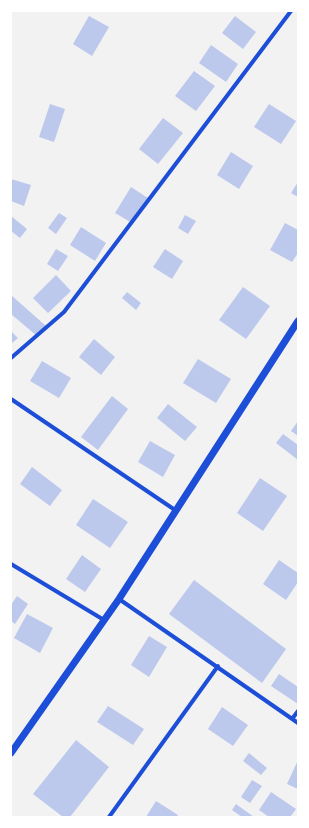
<!DOCTYPE html>
<style>
body{margin:0}
#map{position:relative;width:309px;height:828px;overflow:hidden;background:#f2f2f2;font-family:"DejaVu Sans",sans-serif}
canvas{display:block}
.frame{position:absolute;inset:0;border:12px solid #fff;pointer-events:none}
</style>
<div id="map">
<canvas width="309" height="828"></canvas>
<div class="frame"></div>
</div>
<script>
const c = document.querySelector('canvas').getContext('2d');
c.lineJoin = 'round';
function paint(path, color) { c.fillStyle = color; c.fill(path, 'evenodd'); }
function trace(path, color, width, dash) { c.strokeStyle = color; c.lineWidth = width; c.lineCap = dash ? 'butt' : 'round'; c.setLineDash(dash || []); c.stroke(path); }
paint(new Path2D(`
 M89,16l20,11 -17,29 -19,-12z
 M235,16l21,16 -13,17 -21,-16z
 M211,45l27,19 -12,18 -27,-19z
 M194,71l21,15 -19,25 -21,-15z
 M50,104l15,5 -11,33 -15,-5z
 M269,104l27,17 -15,23 -27,-17z
 M163,118l20,15 -25,31 -19,-15z
 M231,152l22,14 -14,23 -22,-14z
 M11,179l20,6 -7,21 -13,-5z
 M298,182v15l-7,-4z
 M131,187l17,11 -16,25 -17,-10z
 M59,213l8,5 -11,16 -8,-6z
 M185,215l11,6 -8,13 -10,-6z
 M11,216l16,13 -7,9 -9,-7z
 M285,223l13,7v23l-6,9 -22,-12z
 M81,227l25,16 -11,18 -25,-16z
 M56,249l12,7 -10,15 -11,-7z
 M165,249l18,12 -11,18 -19,-12z
 M56,275l15,16 -23,22 -15,-15z
 M243,287l27,19 -24,33 -27,-19z
 M127,292l14,11 -5,7 -14,-12z
 M11,295l35,31 -9,10 -26,-22z
 M11,331l7,7 -7,6z
 M94,339l21,18 -14,18 -22,-18z
 M198,359l33,20 -15,24 -33,-20z
 M42,361l29,17 -12,20 -29,-17z
 M112,396l16,13 -30,41 -17,-13z
 M168,404l29,23 -12,14 -28,-23z
 M298,421v15l-7,-5z
 M283,434l15,11v15l-22,-17z
 M150,441l25,14 -12,22 -25,-15z
 M32,467l30,23 -12,16 -30,-22z
 M260,478l27,18 -24,35 -26,-18z
 M93,499l35,23 -18,26 -34,-23z
 M82,555l19,14 -16,23 -19,-13z
 M279,560l19,13v9l-12,18 -23,-16z
 M194,580l92,69 -24,34 -93,-69z
 M17,596l11,8 -13,20 -4,-3v-16z
 M27,614l26,14 -13,25 -26,-15z
 M149,636l18,11 -18,30 -18,-12z
 M279,674l19,13v17l-27,-18z
 M108,706l36,23 -11,16 -36,-23z
 M222,707l26,18 -15,21 -25,-17z
 M76,740l33,27 -39,50h-7l-30,-23z
 M249,753l18,15 -6,7 -18,-14z
 M298,760v29l-11,-5z
 M252,780l10,6 -12,17 -9,-6z
 M271,792l25,17 -6,8h-21l-10,-7z
 M156,801l22,14 -1,2h-31z
 M236,804l18,13h-12l-10,-7z`), '#bdc9ec');
trace(new Path2D(`
 M11,358l53,-46 227,-301
 M11,399l164,111
 M11,564l93,56
 M119,599l179,124
 M292,719l6,-8
 M109,817l109,-151`), '#1d4ed8', 4);
trace(new Path2D(`
 M11,753l108,-154 179,-278`), '#1d4ed8', 7);
</script>
